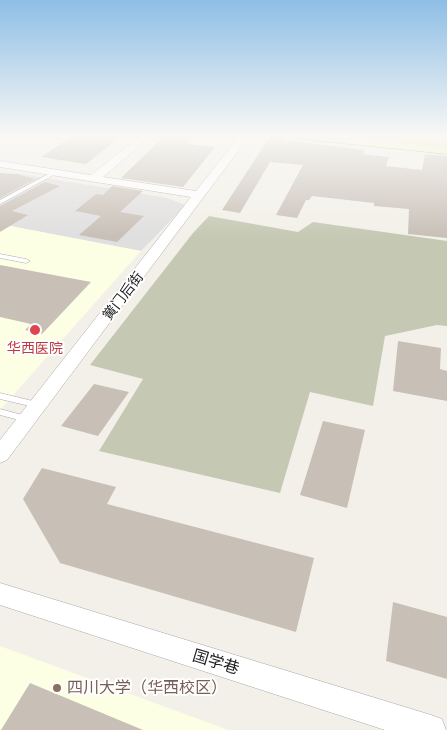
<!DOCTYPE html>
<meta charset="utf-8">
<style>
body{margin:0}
canvas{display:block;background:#f2f0e8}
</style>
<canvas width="447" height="730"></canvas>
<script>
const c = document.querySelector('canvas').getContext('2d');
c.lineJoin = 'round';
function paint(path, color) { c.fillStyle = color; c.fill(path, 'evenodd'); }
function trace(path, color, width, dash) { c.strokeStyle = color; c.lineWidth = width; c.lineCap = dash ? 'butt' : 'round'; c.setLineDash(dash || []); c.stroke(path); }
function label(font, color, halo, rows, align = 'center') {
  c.font = font + ' "Exo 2","Noto Sans SC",sans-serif'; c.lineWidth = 4; c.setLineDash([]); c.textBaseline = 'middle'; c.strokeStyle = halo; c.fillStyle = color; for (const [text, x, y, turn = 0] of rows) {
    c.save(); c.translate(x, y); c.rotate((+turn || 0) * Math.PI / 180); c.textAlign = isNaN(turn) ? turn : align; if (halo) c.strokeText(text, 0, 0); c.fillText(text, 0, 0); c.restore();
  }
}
paint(new Path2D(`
 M16,173l151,25 19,7 -45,46 -141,-27v-42z`), '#e0dfdf');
paint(new Path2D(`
 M0,224l141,27 -141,159z
 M0,646l228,84h-228z`), '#fcffe4');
paint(new Path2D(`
 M209,216l89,16 15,-10 134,19v85l-10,-1 -52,11 -12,70 -63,-14 -30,101 -181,-42 44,-72 -53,-14 103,-132z`), '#c5c8b3');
paint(new Path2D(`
 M74,135h49l-37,29 -45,-7z
 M165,135h30l-9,9 29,3 -32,40 -62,-9z
 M271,135h15l-3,5 81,10 -1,4 26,3 -3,9 36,4 3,-16 22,2v82l-39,-4 1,-25 -35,-3v-3l-62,-7 -3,4h-3l-9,18 -21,-3 27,-50 -33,-3 -30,51 -18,-3z
 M0,173l16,1 19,5 -35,19z
 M45,182l15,4 -48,25 16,4 -28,17v-26z
 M112,186l31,5 -23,21 24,4 -27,26 -38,-7 22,-19 -26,-5 21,-17 7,1z
 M0,265l91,17 -49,52 -17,-4 6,-6 -31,-7z
 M398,341l43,7 -1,21 7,2v30l-54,-10z
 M94,384l35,8 -31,44 -37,-10z
 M323,421l42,9 -18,78 -47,-13z
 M42,468l74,19 -9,17 207,54 -18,74 -236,-69 -37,-64z
 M393,602l54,15v62l-61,-18z
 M30,683l113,47h-142z`), '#c8c0b7');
const lane = new Path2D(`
 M54,171l5,1 -59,32v-4z
 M0,254l26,5 4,2 -4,2 -26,-5z
 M0,393l41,10 2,2 -2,2 -3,1 -38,-9z
 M0,409l30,8 2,2 -2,2 -3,1 -27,-7z`);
const street = new Path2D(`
 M141,135h11l-49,42 93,14 44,-56h10l-243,325 -7,3v-23l191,-243 -191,-30v-6l91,14z
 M0,583l431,132 11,4 4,11h-61l-385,-125z`);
const secondary = new Path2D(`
 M294,135h49l104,11v8l-146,-15z`);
const primary = new Path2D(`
 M352,135h60l35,3v10l-87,-8z`);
trace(lane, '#a9a9a9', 1);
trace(street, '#a9a9a9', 1);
trace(secondary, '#648100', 1);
trace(primary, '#9f7d00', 1);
paint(lane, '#fff');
paint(street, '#fff');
paint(secondary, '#f2fdbb');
paint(primary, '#ffe1a0');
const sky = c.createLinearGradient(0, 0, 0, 237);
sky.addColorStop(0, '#8ebee6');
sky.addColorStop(0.57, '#f9f8f5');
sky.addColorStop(1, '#f9f8f500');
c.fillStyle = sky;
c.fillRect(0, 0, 447, 237);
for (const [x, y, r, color] of [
 [35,330,6,"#e0444e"],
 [57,688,5,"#8d6e63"]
]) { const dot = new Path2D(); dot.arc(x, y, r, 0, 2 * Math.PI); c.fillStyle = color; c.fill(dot); trace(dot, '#fff', 2); }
label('14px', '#222', '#fff', [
 ["黉门后街",123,296,-52]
]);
label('14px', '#be3a42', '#fff', [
 ["华西医院",35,348]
]);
label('16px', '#222', '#fff', [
 ["国学巷",216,662,17]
]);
label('16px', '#785e54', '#fff', [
 ["四川大学（华西校区）",67,688]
], 'left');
</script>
